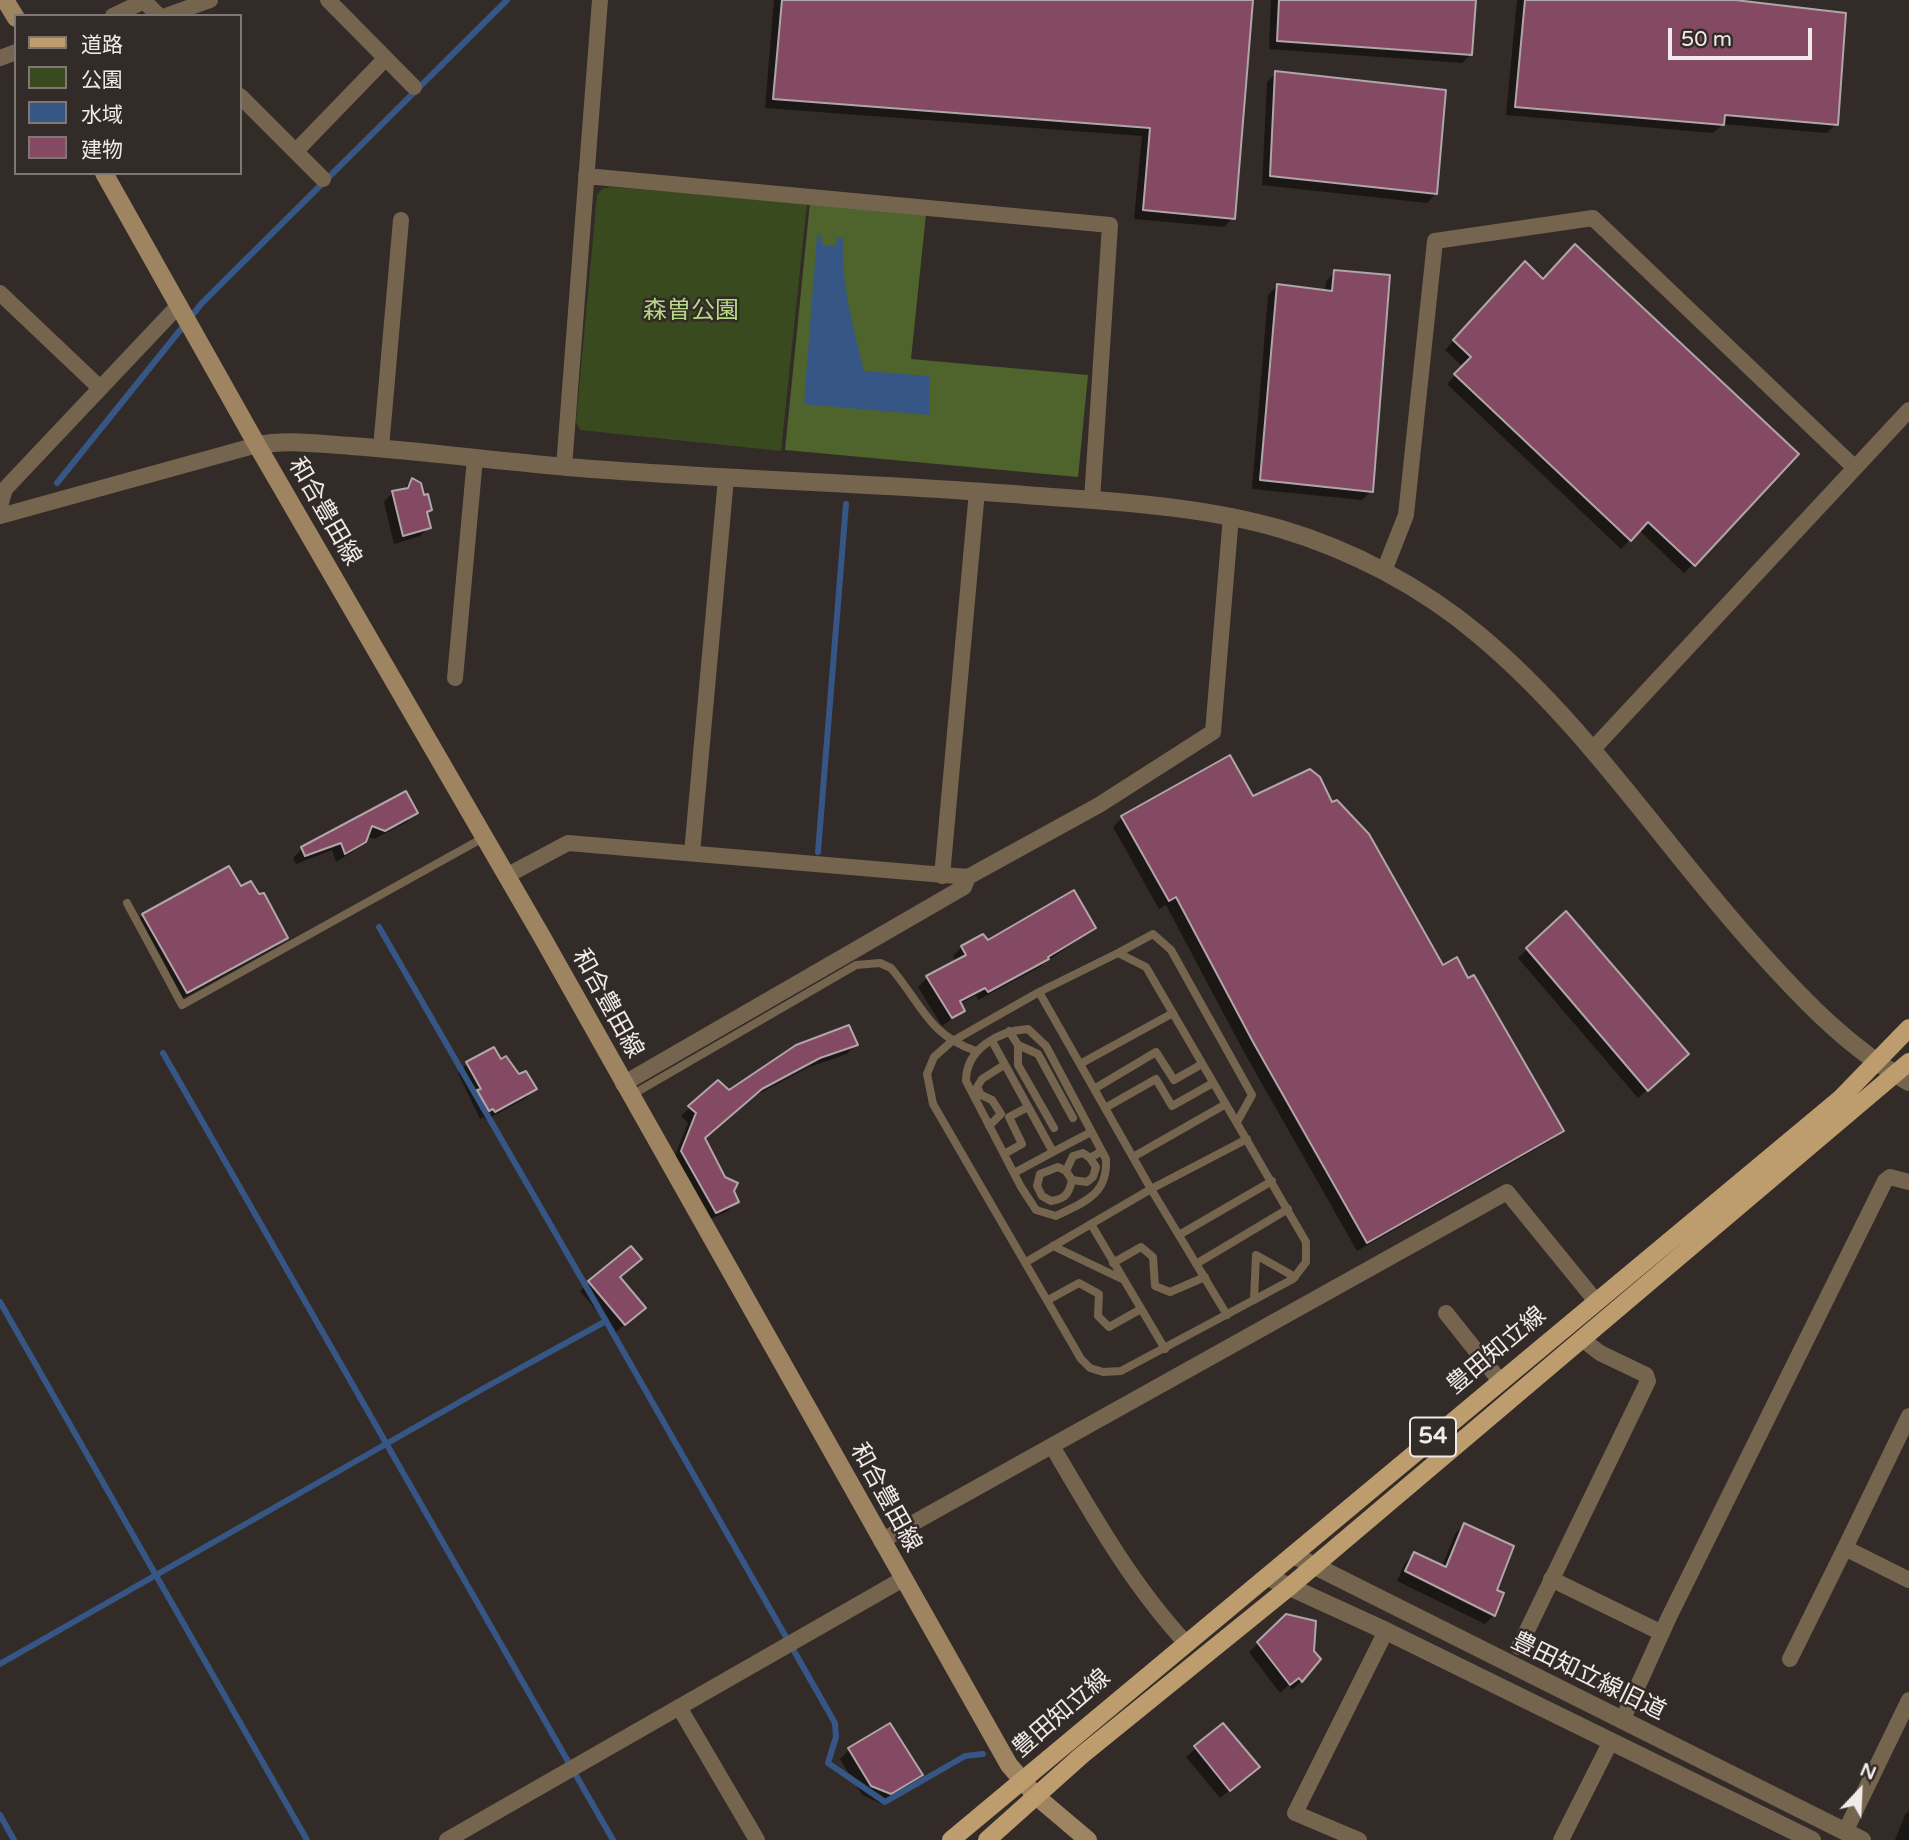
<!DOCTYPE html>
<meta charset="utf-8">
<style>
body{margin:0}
#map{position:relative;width:1909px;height:1840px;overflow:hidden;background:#332b27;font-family:"Varela Round","Noto Sans JP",sans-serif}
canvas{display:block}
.legend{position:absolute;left:14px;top:14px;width:228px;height:161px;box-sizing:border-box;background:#332b27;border:2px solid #7f7774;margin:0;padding:9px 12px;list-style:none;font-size:21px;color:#f0eae8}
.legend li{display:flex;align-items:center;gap:14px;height:35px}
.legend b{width:35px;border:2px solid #7f7774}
.north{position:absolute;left:1825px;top:1756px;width:70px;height:70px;-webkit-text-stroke:5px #332b27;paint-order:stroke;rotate:23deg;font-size:19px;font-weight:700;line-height:28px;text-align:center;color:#f0eae8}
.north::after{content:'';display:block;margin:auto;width:24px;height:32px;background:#f0eae8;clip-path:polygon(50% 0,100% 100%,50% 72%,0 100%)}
.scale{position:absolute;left:1668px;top:28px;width:144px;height:32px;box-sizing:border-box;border:4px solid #f0eae8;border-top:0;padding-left:9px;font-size:21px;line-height:24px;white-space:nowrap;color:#f0eae8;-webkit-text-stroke:5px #332b27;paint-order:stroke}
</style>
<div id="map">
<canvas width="1909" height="1840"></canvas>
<ul class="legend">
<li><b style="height:9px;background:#bd9c6e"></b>道路</li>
<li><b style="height:19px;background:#394a1e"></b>公園</li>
<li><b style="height:19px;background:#365685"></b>水域</li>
<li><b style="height:19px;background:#844a64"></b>建物</li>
</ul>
<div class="north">N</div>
<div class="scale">50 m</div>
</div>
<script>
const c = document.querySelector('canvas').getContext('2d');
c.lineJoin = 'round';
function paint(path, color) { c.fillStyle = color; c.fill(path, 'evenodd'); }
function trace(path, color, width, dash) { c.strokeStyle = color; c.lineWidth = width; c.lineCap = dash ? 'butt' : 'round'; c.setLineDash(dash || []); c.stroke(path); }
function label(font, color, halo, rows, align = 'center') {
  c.font = font + ' "Varela Round","Noto Sans JP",sans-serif'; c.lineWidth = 5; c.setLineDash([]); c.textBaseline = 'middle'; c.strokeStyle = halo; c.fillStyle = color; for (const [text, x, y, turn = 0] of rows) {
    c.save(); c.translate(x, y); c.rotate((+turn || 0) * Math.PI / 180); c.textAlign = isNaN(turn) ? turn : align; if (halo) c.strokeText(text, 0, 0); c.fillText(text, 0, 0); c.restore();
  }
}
paint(new Path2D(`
 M611,187l196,16 -26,248 -201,-21 -4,-8 21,-227 5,-6z`), '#394a1e');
paint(new Path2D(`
 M810,202l116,12 -15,145 177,16 -10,102 -293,-27z`), '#4e642c');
paint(new Path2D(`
 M817,235h4l2,10 13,1 1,-8h6c-2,46 10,88 21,133l66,5 -1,39 -125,-11z`), '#365685');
paint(new Path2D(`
 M774,0h478l-19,218 -9,9 -90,-8 8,-83 -377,-28z
 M1271,0h203l-3,54 -9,9 -193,-14z
 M1517,0h216l103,124 -9,9 -104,-9 -10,9 -207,-18z
 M1276,73l160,120 -9,10 -165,-18 5,-103z
 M1335,272l36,219 -9,9 -110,-11 16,-194 9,-9 48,6 1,-11z
 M1516,273l177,291 -9,9 -45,-43 -18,19 -174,-165 16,-17 -18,-17z
 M412,480l18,29 -5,5 4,13 -9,9 -26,8 -10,-42 9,-10 9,-1z
 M405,793l11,20 -9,9 -33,17 -8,-3 -12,15 -18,11 -4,-12 -36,14 -3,-6 9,-9z
 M1252,799l80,6 111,162 118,164 -9,9 -195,111 -113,-199 -78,-147 -7,4 -46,-82 9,-9z
 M240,888l46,50 -10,9 -98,54 -44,-77 9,-9z
 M1566,913l112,150 -40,35 -120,-140z
 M1094,928l-56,40 -60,32 -2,-5 -16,9 3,7 -21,15 -24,-39 9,-9 29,-16 -3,-6 9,-9z
 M856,1044l-9,10 -38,13 -58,31 -48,41 34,62 -9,10 -22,10 -33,-60 15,-38 -7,-7 37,-34 11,10z
 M500,1061l35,28 -9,9 -40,22 -2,-3 -4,2 -22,-46 9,-9z
 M640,1259l-21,19 25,30 -29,25 -35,-42 9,-9z
 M1464,1525l31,66 -1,24 -9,9 -88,-43 8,-18 9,-9 28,13 13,-33z
 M1287,1616l14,65 -9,9 -3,-5 -9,8 -31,-41z
 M1223,1725l35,42 -38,31 -34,-41z
 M849,1750l71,24 -40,29 -18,-8 -22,-36z
 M1909,1811v29h-14l10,-25z`), '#0007');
trace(new Path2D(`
 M57,483l145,-180 305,-303
 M818,852l28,-348
 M379,927l227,394
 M163,1053l450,787
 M0,1302l307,538
 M0,1664l486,-277 120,-66 229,402 1,14 -8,26 57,39 80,-46 18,-2
 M0,1815l14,25`), '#365685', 6);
const building = new Path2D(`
 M782,0h471l-18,219 -92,-9 7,-82 -377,-29z
 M1279,0h197l-4,55 -195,-14z
 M1525,0h210l111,13 -8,112 -113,-10 -1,10 -209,-18z
 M1275,71l171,19 -9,104 -167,-18z
 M1575,244l224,210 -104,112 -47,-44 -17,19 -177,-167 17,-17 -18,-17 72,-79 18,18z
 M1334,270l56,5 -17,217 -113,-12 17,-196 55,7z
 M412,478l9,5 3,12 4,-1 4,16 -5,2 4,16 -28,8 -11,-45 16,-3z
 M1230,755l23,41 57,-27 10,8 12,25 5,-2 32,34 74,131 14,-8 11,21 6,-3 90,156 -197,112 -114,-201 -77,-145 -7,4 -48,-85z
 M406,791l12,22 -33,18 -13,-5 -6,16 -21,12 -4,-11 -36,13 -4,-9z
 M229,866l12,20 10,-5 8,13 5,-1 24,45 -101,55 -45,-79z
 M1074,890l22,38 -48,29 1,2 -61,33 -3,-4 -25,13 5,10 -13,7 -26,-42 40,-21 -5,-9 22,-12 5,6z
 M1566,911l123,143 -41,37 -122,-143z
 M849,1025l9,20 -38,13 -58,31 -57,49 20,39 13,6 -4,8 5,11 -23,11 -35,-62 15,-38 -8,-7 30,-26 11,10 67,-45z
 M494,1047l7,12 5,-3 13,18 7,-3 11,18 -42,23 -2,-3 -4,2 -12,-21 4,-1 -15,-27z
 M631,1246l11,13 -22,18 26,31 -21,17 -37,-44z
 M1464,1523l50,23 -17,44 7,3 -9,23 -90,-45 9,-19 32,15z
 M1286,1614l30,7 -2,30 7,8 -19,23 -3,-4 -9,7 -33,-43z
 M890,1723l33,52 -32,19 -20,-8 -23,-38z
 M1223,1723l37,44 -30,24 -36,-45z`);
paint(building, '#844a64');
trace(building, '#b0a5a9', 2);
trace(new Path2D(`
 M127,903l55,102 301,-167
 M1118,953l28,14 160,275v20l-13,17 -172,92 -18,1 -13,-4 -9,-9 -148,-255 -6,-30 7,-17 17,-15 88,-50z
 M1118,953l35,-19 18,16 81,145 -15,27
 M1039,992l112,197 76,126
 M1028,1029l18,17 60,113c2,36 -22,43 -50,57l-20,-6 -15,-23 -55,-106c0,-32 32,-50 62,-52z
 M1009,1031l9,14 20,9 35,64
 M992,1041l61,111 -39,21
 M1018,1045v20l36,63
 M1080,1064l93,-51
 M1094,1089l62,-37 18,28 28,-16
 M630,1096l226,-131 24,-2 11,5c30,35 37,67 85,83
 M1105,1108l51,-29 16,27 41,-23
 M989,1126l12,-12 -9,-14 -11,-5 -4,-8 5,-8 22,-14
 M1053,1152l38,-20
 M1004,1154l18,-10 -13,-27 19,-10
 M1133,1157l93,-53
 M1066,1171l-8,-4 -18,7 -3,12 5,10 9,5c14,-2 18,-7 21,-21l-6,-9 7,-15 10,-3 7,5 12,-7
 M1072,1180l15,2 6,-5 3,-10 -6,-9
 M1091,1224l74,125
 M1179,1235l93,-54
 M1053,1246l69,33
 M1026,1262l125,-73 96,-50
 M1113,1263l28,-16 12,10 2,29 15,6 35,-15
 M1196,1264l92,-55
 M1048,1300l31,-17 20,11 -1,22 11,11 32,-18
 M1254,1300l2,-45 39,22`), '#75654f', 8);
trace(new Path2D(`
 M328,0l86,87
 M113,16l31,-15 15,15
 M166,16l44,-16
 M0,58l16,-6
 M240,96l83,83
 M296,151l89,-92
 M586,176l524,49 -18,275
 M0,293l99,94
 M381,448l20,-228
 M564,467l36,-467
 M1855,468l54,-58
 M0,506l5,-17 174,-184
 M0,516l257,-71
 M1384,571l22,-56 29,-274 158,-23 262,250 -263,282
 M455,678l20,-220
 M692,853l34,-375
 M506,876l62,-33 400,34 131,-72 114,-73 18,-216
 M942,876l35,-385
 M623,1084l341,-197 4,-10
 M1446,1313l54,68
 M1909,1416l-64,132 64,32
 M1052,1446c40,68 80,139 134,197
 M881,1541l626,-349 88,108
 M1551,1579l111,54
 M1519,1647l129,-266 -2,-6 -46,-22 -18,-14
 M1790,1659l55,-111
 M679,1707l78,133
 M1622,1721l47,-104 216,-436 5,-4 19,5
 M1845,1832l64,-132
 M447,1840l456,-261
 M1359,1840l-64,-27 91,-182
 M1561,1840l50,-99`), '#75654f', 16);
trace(new Path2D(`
 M257,445c31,-6 62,-1 94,1 72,5 144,15 216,21 157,13 314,16 471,29 81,6 164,10 243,33 71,21 141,58 198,106 109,91 186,213 281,317 44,49 91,98 149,130
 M1293,1555l569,285
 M1268,1577l118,54 426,209`), '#75654f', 18);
trace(new Path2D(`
 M5,0l11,18
 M104,173l153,272 284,490 468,830 27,31 52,44`), '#9e8461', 18);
trace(new Path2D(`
 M951,1840l889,-741 69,-71
 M987,1840l95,-85 206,-167 621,-526`), '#bd9c6e', 18);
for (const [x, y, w] of [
 [1433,1437,46]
]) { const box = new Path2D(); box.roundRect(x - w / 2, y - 19.5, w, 39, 5); c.fillStyle = '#332b27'; c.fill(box); trace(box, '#f0eae8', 2); }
label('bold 23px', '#f0eae8', null, [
 ["54",1433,1437]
]);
label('24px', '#b6d985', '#332b27', [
 ["森曽公園",691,312]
]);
label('24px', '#f0eae8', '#332b27', [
 ["和合豊田線",324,512,60],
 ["和合豊田線",607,1004,61],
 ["豊田知立線",1497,1351,-40],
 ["和合豊田線",885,1498,61],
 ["豊田知立線旧道",1588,1677,26],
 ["豊田知立線",1062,1714,-41]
]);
</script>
